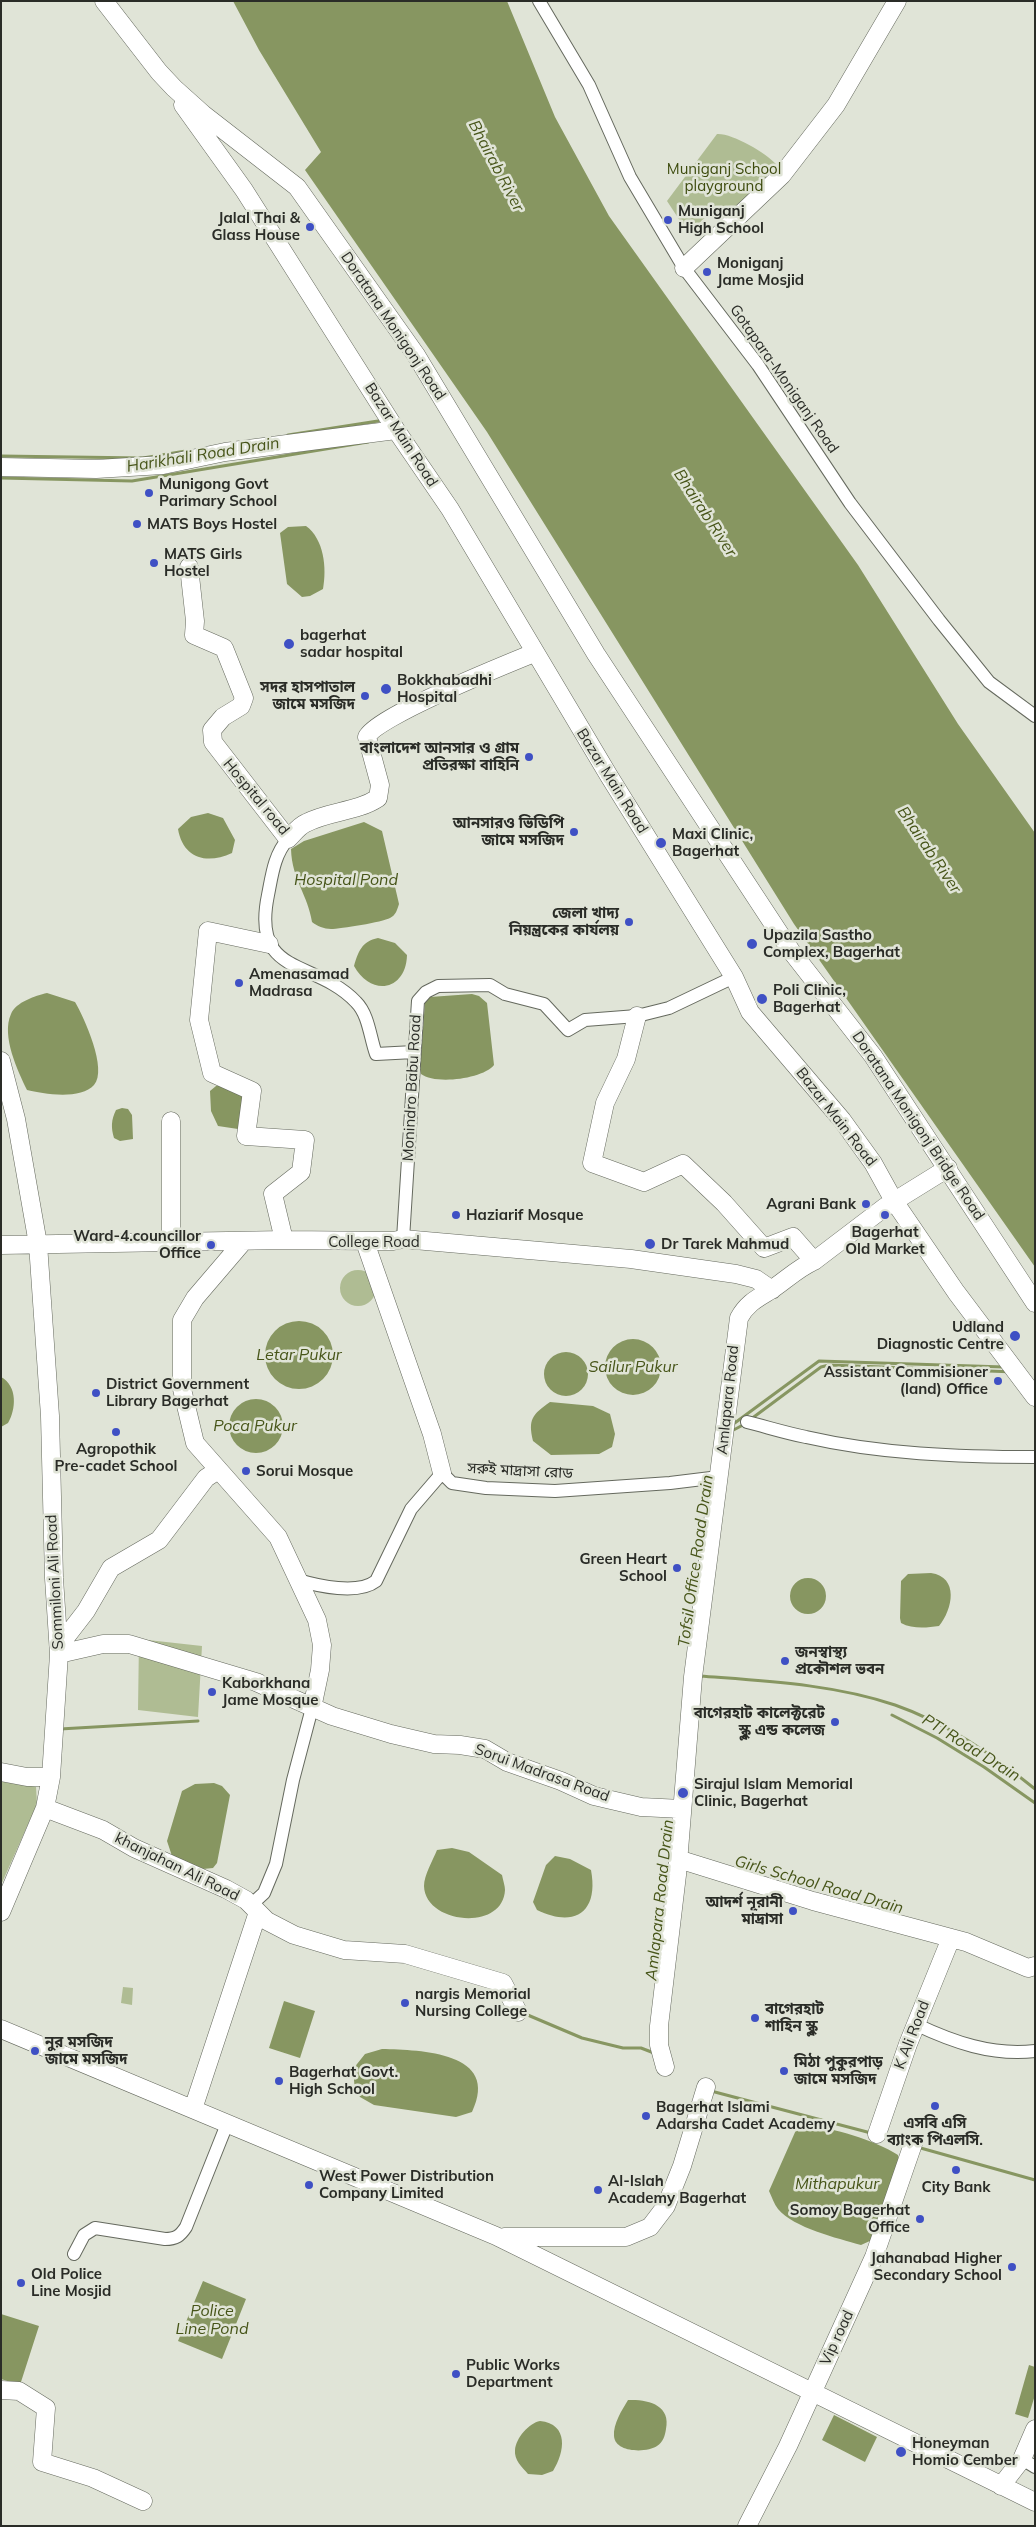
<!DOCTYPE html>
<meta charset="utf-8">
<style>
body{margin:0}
#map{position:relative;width:1036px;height:2527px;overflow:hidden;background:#e0e4d7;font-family:Mulish,sans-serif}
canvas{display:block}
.frame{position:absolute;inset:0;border:2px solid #2a2c27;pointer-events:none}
</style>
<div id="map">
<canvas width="1036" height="2527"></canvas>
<div class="frame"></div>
</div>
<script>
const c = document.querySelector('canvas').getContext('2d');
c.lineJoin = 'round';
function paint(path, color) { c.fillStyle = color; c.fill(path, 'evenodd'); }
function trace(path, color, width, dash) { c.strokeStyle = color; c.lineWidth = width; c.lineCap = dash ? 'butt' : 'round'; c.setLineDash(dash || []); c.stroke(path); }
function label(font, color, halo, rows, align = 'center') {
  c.font = font + ' Mulish,"Noto Sans Bengali",sans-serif'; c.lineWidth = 5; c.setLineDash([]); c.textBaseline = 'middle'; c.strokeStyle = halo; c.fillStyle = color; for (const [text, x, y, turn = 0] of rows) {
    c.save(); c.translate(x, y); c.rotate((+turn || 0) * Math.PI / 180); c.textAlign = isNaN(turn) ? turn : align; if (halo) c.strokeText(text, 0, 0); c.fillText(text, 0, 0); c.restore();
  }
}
paint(new Path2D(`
 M717,134c15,-1 49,19 59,30l-1,7 -48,49 -11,-12 -28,25 -21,-32z
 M340 1288a18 18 0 1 1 36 0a18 18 0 1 1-36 0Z
 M139,1639l63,7 -4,71 -60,-7z
 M1,1780l35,7 1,17 -36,81z
 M123,1987l10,1 -1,17 -11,-2z`), '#afbc93');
paint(new Path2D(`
 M233,1h274l48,116 54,99 249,349 100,159 77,109v434l-241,-343 -307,-492 -182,-262 16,-18 -62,-102z
 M306,526c18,13 21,42 17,63l-13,7 -8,1 -15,-13 -7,-51 8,-6z
 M208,813l15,5 12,22 -3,13c-26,12 -49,5 -54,-24l13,-12z
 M364,822l18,9 17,73c-2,6 -3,11 -9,14 -7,4 -50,11 -59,11 -7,0 -14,-3 -19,-7 -4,-27 -20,-42 -21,-73l13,-8z
 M378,938l17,5 12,12c-1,36 -36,42 -53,11 4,-14 8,-25 24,-28z
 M47,993l28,9c9,15 33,68 19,83 -13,15 -51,9 -67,5 -9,-19 -26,-54 -16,-76 5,-12 24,-18 36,-21z
 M472,994l7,2 8,7 7,62c-11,14 -59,20 -73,9l-1,-6 5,-66 5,-5z
 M223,1085l16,6 5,7 -6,31 -20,-3 -7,-15 -1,-20 6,-5z
 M122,1108l6,1 4,6 1,24 -13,2 -6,-3c-3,-10 -3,-18 2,-28z
 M265 1355a34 34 0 1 1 68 0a34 34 0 1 1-68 0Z
 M605 1367a28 28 0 1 1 56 0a28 28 0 1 1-56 0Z
 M544 1374a22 22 0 1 1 44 0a22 22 0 1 1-44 0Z
 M1,1377c17,9 15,33 7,46l-7,4z
 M229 1426a27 27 0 1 1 54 0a27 27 0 1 1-54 0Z
 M550,1402l43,4 17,8 5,20 -3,13 -13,7 -48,1 -18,-14c-5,-22 -1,-26 17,-39z
 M931,1573c28,4 22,36 8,53 -13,2 -27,3 -38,-3l-1,-5 1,-37 7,-7z
 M790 1596a18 18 0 1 1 36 0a18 18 0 1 1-36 0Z
 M214,1783l8,3 8,9 -13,68 -4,5 -20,2 -20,-11 -6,-18 15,-50 13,-7z
 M452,1848l17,4 33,23c1,5 3,11 3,15 -2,42 -80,34 -81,-4 0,-11 9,-26 13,-36z
 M555,1856l15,3 21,11c8,43 -17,58 -54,40l-4,-8 13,-37z
 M284,2001l31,10 -15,47 -31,-10z
 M382,2049c39,1 119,3 90,63l-16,5 -82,-12 -14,-8 -5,-6 -2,-22 12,-15z
 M805,2125c28,3 70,15 93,30l1,5 -27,80 -11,5c-24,-7 -67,-17 -83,-36 -4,-5 -6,-12 -9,-18l27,-61z
 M203,2281l43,18 -24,60 -44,-18z
 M1,2314l38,12 -19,59 -19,-6z
 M1029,2365l6,2v28l-7,23 -13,-4z
 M628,2400c20,-1 43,5 38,29 -1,7 -3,13 -9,17 -10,7 -42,7 -43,-10 -1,-12 8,-26 14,-36z
 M834,2415l43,22 -12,25 -43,-22z
 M540,2421c29,3 25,31 13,50l-11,4 -14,-1c-6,-7 -14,-14 -13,-24 1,-12 14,-27 25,-29z`), '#879661');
trace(new Path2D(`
 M288,435l90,-14
 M1,456l142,2 49,-8
 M1,478l131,3 236,-39
 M892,1199l60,89 63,84 -186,-7 -8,2 -78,58 -19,10 13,-108 7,-17 11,-11 17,-9 30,-23 13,-6 27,-23 47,-27z
 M732,1425l87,-64 185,6
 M700,1676c65,5 133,8 195,29 52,18 98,50 140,84
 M892,1715l45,23 47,29 51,36
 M60,1729l138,-8
 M523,2013l59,25 41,10h18l13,5
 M711,2091l160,42
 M882,2136l25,8
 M917,2147l118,33`), '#879661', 3);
const street = new Path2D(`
 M539,1l50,84 41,92 54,91 74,97 92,138 89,117 50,62 46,34
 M288,839c-14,16 -16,36 -20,56 -17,83 46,63 88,107 13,13 14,36 20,52l38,-2
 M403,1239l15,-238 8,-9 12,-6 52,-1 15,9 39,10 24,26 17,-10 52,-4 32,-8 65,-31
 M747,1422c20,5 39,11 59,15 74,17 153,20 229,20
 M298,1580c20,6 60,15 78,1l35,-72 31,-36 10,10 34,5 69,3 115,-8 49,-6
 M251,1905l13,-12 12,-29 17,-84 19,-72
 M915,2024c38,18 77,32 120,27
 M74,2254l10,-19 11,-7 70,11c11,0 15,-3 21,-12l41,-103
 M1022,2459l13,8`);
const secondary = new Path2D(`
 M104,1l55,71 15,16 29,26 94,73 119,168 180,299 195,297 82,105 162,247
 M183,105l61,85 152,240 54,79 159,267 125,201 16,35 92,108 31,43 21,38 62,91 79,105
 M684,268l98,-93 54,-70 61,-104
 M1,467l95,2 67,-4 62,-13 171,-22
 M189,567l6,54 -1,14 30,13 20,50 -3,8 -18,11 -11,13 1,12 75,97c6,-6 11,-13 18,-16 22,-12 51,-11 72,-25l2,-13 -13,-48c8,-20 140,-73 167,-84
 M269,944l-61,-13 -9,89 13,53 40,18 -6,45 59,4 -4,32 -28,22 11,46
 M637,1016l-11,43 -21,44 -13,60 52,19 39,-18 41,39 40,45 29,-11 21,24
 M1,1061l15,58 22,125 12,172 4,162 5,76 -8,123 -6,31 -44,104
 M171,1121v120
 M365,1242l67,192 10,39
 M242,1243l-47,55 -13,22v69l13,54 83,94 39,83 5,25 -2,25 -8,38
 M1,1245l283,-5 109,1 10,-2 228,20 105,15 20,5 16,11
 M59,1646l27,-35 25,-43 48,-28 47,-62 12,-8
 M59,1654l44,-10h26l127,38 76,34 59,18 43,10 26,1 25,4 22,13 54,19 33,15 47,11 41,2
 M1,1772l26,5h24
 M45,1808l58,22 31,18 92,41 20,11 21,21 27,14 50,15 61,4 98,29 15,29
 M678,1859l135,42 153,41 62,26 7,-2
 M1,2029l495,207 539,266
 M665,2067l-6,-22v-19l18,-151 16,-198 46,-359c8,-15 19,-20 32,-28 15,-10 27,-22 43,-29l71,-54 63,-39
 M193,2109l65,-197
 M877,2134l31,-90 43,-106
 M504,2237h122l24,-10 16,-21 16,-40 24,-79
 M1,2390l18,1 27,17 -4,54 51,16 50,23
 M1001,2486l21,-27 13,-30
 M747,2526l41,-80 86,-189 39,-113`);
trace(street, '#65695e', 14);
trace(secondary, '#65695e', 19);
trace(street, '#fff', 12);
trace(secondary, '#fff', 18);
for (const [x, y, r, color] of [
 [668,220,5,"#3f50c4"],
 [310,227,5,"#3f50c4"],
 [707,272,5,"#3f50c4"],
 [149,493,5,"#3f50c4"],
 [137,524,5,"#3f50c4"],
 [154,563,5,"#3f50c4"],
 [289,644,6,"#3f50c4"],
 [386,689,6,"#3f50c4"],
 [365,696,5,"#3f50c4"],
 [529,757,5,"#3f50c4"],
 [574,832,5,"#3f50c4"],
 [661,843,6,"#3f50c4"],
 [629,922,5,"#3f50c4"],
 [752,944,6,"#3f50c4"],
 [239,983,5,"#3f50c4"],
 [762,999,6,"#3f50c4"],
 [866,1204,5,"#3f50c4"],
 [456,1215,5,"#3f50c4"],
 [885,1215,5,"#3f50c4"],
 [650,1244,6,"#3f50c4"],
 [211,1245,5,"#3f50c4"],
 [1015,1336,6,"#3f50c4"],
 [998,1381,5,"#3f50c4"],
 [96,1393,5,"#3f50c4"],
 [116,1432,5,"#3f50c4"],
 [246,1471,5,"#3f50c4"],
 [677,1568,5,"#3f50c4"],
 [785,1661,5,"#3f50c4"],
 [212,1692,5,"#3f50c4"],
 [835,1722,5,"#3f50c4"],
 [683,1793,6,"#3f50c4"],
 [793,1911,5,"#3f50c4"],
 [405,2003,5,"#3f50c4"],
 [755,2018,5,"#3f50c4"],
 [35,2051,5,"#3f50c4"],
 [784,2071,5,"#3f50c4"],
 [279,2081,5,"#3f50c4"],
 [935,2106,5,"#3f50c4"],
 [646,2116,5,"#3f50c4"],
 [956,2170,5,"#3f50c4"],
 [309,2185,5,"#3f50c4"],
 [598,2190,5,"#3f50c4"],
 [920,2219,5,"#3f50c4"],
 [1012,2267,5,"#3f50c4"],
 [21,2283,5,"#3f50c4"],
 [456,2374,5,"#3f50c4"],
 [901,2452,6,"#3f50c4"]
]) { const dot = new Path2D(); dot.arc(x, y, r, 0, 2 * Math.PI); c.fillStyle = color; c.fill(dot); trace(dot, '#e0e4d7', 2); }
label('15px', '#3d4b0d', '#e0e4d7', [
 ["Muniganj School",724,169],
 ["playground",724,186]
]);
label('bold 15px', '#2a2c27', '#e0e4d7', [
 ["Muniganj",678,211],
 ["High School",678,228],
 ["Jalal Thai &",300,218,"right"],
 ["Glass House",300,235,"right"],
 ["Moniganj",717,263],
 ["Jame Mosjid",717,280],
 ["Munigong Govt",159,484],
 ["Parimary School",159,501],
 ["MATS Boys Hostel",147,524],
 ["MATS Girls",164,554],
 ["Hostel",164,571],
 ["bagerhat",300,635],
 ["sadar hospital",300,652],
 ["Bokkhabadhi",397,680],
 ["Hospital",397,697],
 ["সদর হাসপাতাল",355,687,"right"],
 ["জামে মসজিদ",355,704,"right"],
 ["বাংলাদেশ আনসার ও গ্রাম",519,748,"right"],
 ["প্রতিরক্ষা বাহিনি",519,765,"right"],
 ["আনসারও ভিডিপি",564,823,"right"],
 ["জামে মসজিদ",564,840,"right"],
 ["Maxi Clinic,",672,834],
 ["Bagerhat",672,851],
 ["জেলা খাদ্য",619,913,"right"],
 ["নিয়ন্ত্রকের কার্যলয়",619,930,"right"],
 ["Upazila Sastho",763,935],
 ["Complex, Bagerhat",763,952],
 ["Amenasamad",249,974],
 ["Madrasa",249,991],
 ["Poli Clinic,",773,990],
 ["Bagerhat",773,1007],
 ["Agrani Bank",856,1204,"right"],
 ["Haziarif Mosque",466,1215],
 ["Bagerhat",885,1232,"center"],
 ["Old Market",885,1249,"center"],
 ["Ward-4.councillor",201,1236,"right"],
 ["Office",201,1253,"right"],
 ["Dr Tarek Mahmud",661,1244],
 ["Udland",1004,1327,"right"],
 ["Diagnostic Centre",1004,1344,"right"],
 ["Assistant Commisioner",988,1372,"right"],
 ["(land) Office",988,1389,"right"],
 ["District Government",106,1384],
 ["Library Bagerhat",106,1401],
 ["Agropothik",116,1449,"center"],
 ["Pre-cadet School",116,1466,"center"],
 ["Sorui Mosque",256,1471],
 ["Green Heart",667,1559,"right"],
 ["School",667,1576,"right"],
 ["জনস্বাস্থ্য",795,1652],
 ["প্রকৌশল ভবন",795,1669],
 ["Kaborkhana",222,1683],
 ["Jame Mosque",222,1700],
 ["বাগেরহাট কালেক্টরেট",825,1713,"right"],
 ["স্কুল এন্ড কলেজ",825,1730,"right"],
 ["Sirajul Islam Memorial",694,1784],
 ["Clinic, Bagerhat",694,1801],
 ["আদর্শ নূরানী",783,1902,"right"],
 ["মাদ্রাসা",783,1919,"right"],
 ["nargis Memorial",415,1994],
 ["Nursing College",415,2011],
 ["বাগেরহাট",765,2009],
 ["শাহিন স্কুল",765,2026],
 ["নুর মসজিদ",45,2042],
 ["জামে মসজিদ",45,2059],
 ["মিঠা পুকুরপাড়",794,2062],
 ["জামে মসজিদ",794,2079],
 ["Bagerhat Govt.",289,2072],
 ["High School",289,2089],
 ["Bagerhat Islami",656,2107],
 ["Adarsha Cadet Academy",656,2124],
 ["এসবি এসি",935,2123,"center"],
 ["ব্যাংক পিএলসি.",935,2140,"center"],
 ["West Power Distribution",319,2176],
 ["Company Limited",319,2193],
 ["Al-Islah",608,2181],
 ["Academy Bagerhat",608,2198],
 ["City Bank",956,2187,"center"],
 ["Somoy Bagerhat",910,2210,"right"],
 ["Office",910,2227,"right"],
 ["Jahanabad Higher",1002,2258,"right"],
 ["Secondary School",1002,2275,"right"],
 ["Old Police",31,2274],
 ["Line Mosjid",31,2291],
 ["Public Works",466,2365],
 ["Department",466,2382],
 ["Honeyman",912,2443],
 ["Homio Cember",912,2460]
], 'left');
label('15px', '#2a2c27', '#e0e4d7', [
 ["Doratana Monigonj Road",393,326,56],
 ["Gotapara-Moniganj Road",784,379,55],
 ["Bazar Main Road",401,435,57],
 ["Bazar Main Road",612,781,58],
 ["Hospital road",256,797,50],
 ["Monindro Babu Road",412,1088,-87],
 ["Bazar Main Road",836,1117,52],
 ["Doratana Monigonj Bridge Road",918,1126,56],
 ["College Road",374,1242],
 ["Amlapara Road",728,1400,-84],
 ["সরুই মাদ্রাসা রোড",520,1471,3],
 ["Sommiloni Ali Road",55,1582,-93],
 ["Sorui Madrasa Road",542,1773,20],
 ["khanjahan Ali Road",177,1867,26],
 ["K Ali Road",912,2035,-69],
 ["Vip road",837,2338,-65]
]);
label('italic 16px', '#475519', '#e0e4d7', [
 ["Bhairab River",496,166,62],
 ["Harikhali Road Drain",203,455,-9],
 ["Bhairab River",705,513,57],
 ["Bhairab River",929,850,56],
 ["Hospital Pond",346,880],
 ["Letar Pukur",299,1355],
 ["Sailur Pukur",633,1367],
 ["Poca Pukur",255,1426],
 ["Tofsil Office Road Drain",696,1561,-82],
 ["PTI Road Drain",971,1748,32],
 ["Girls School Road Drain",819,1885,16],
 ["Amlapara Road Drain",660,1900,-84],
 ["Mithapukur",837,2184],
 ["Police",212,2311],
 ["Line Pond",212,2329]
]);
</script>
